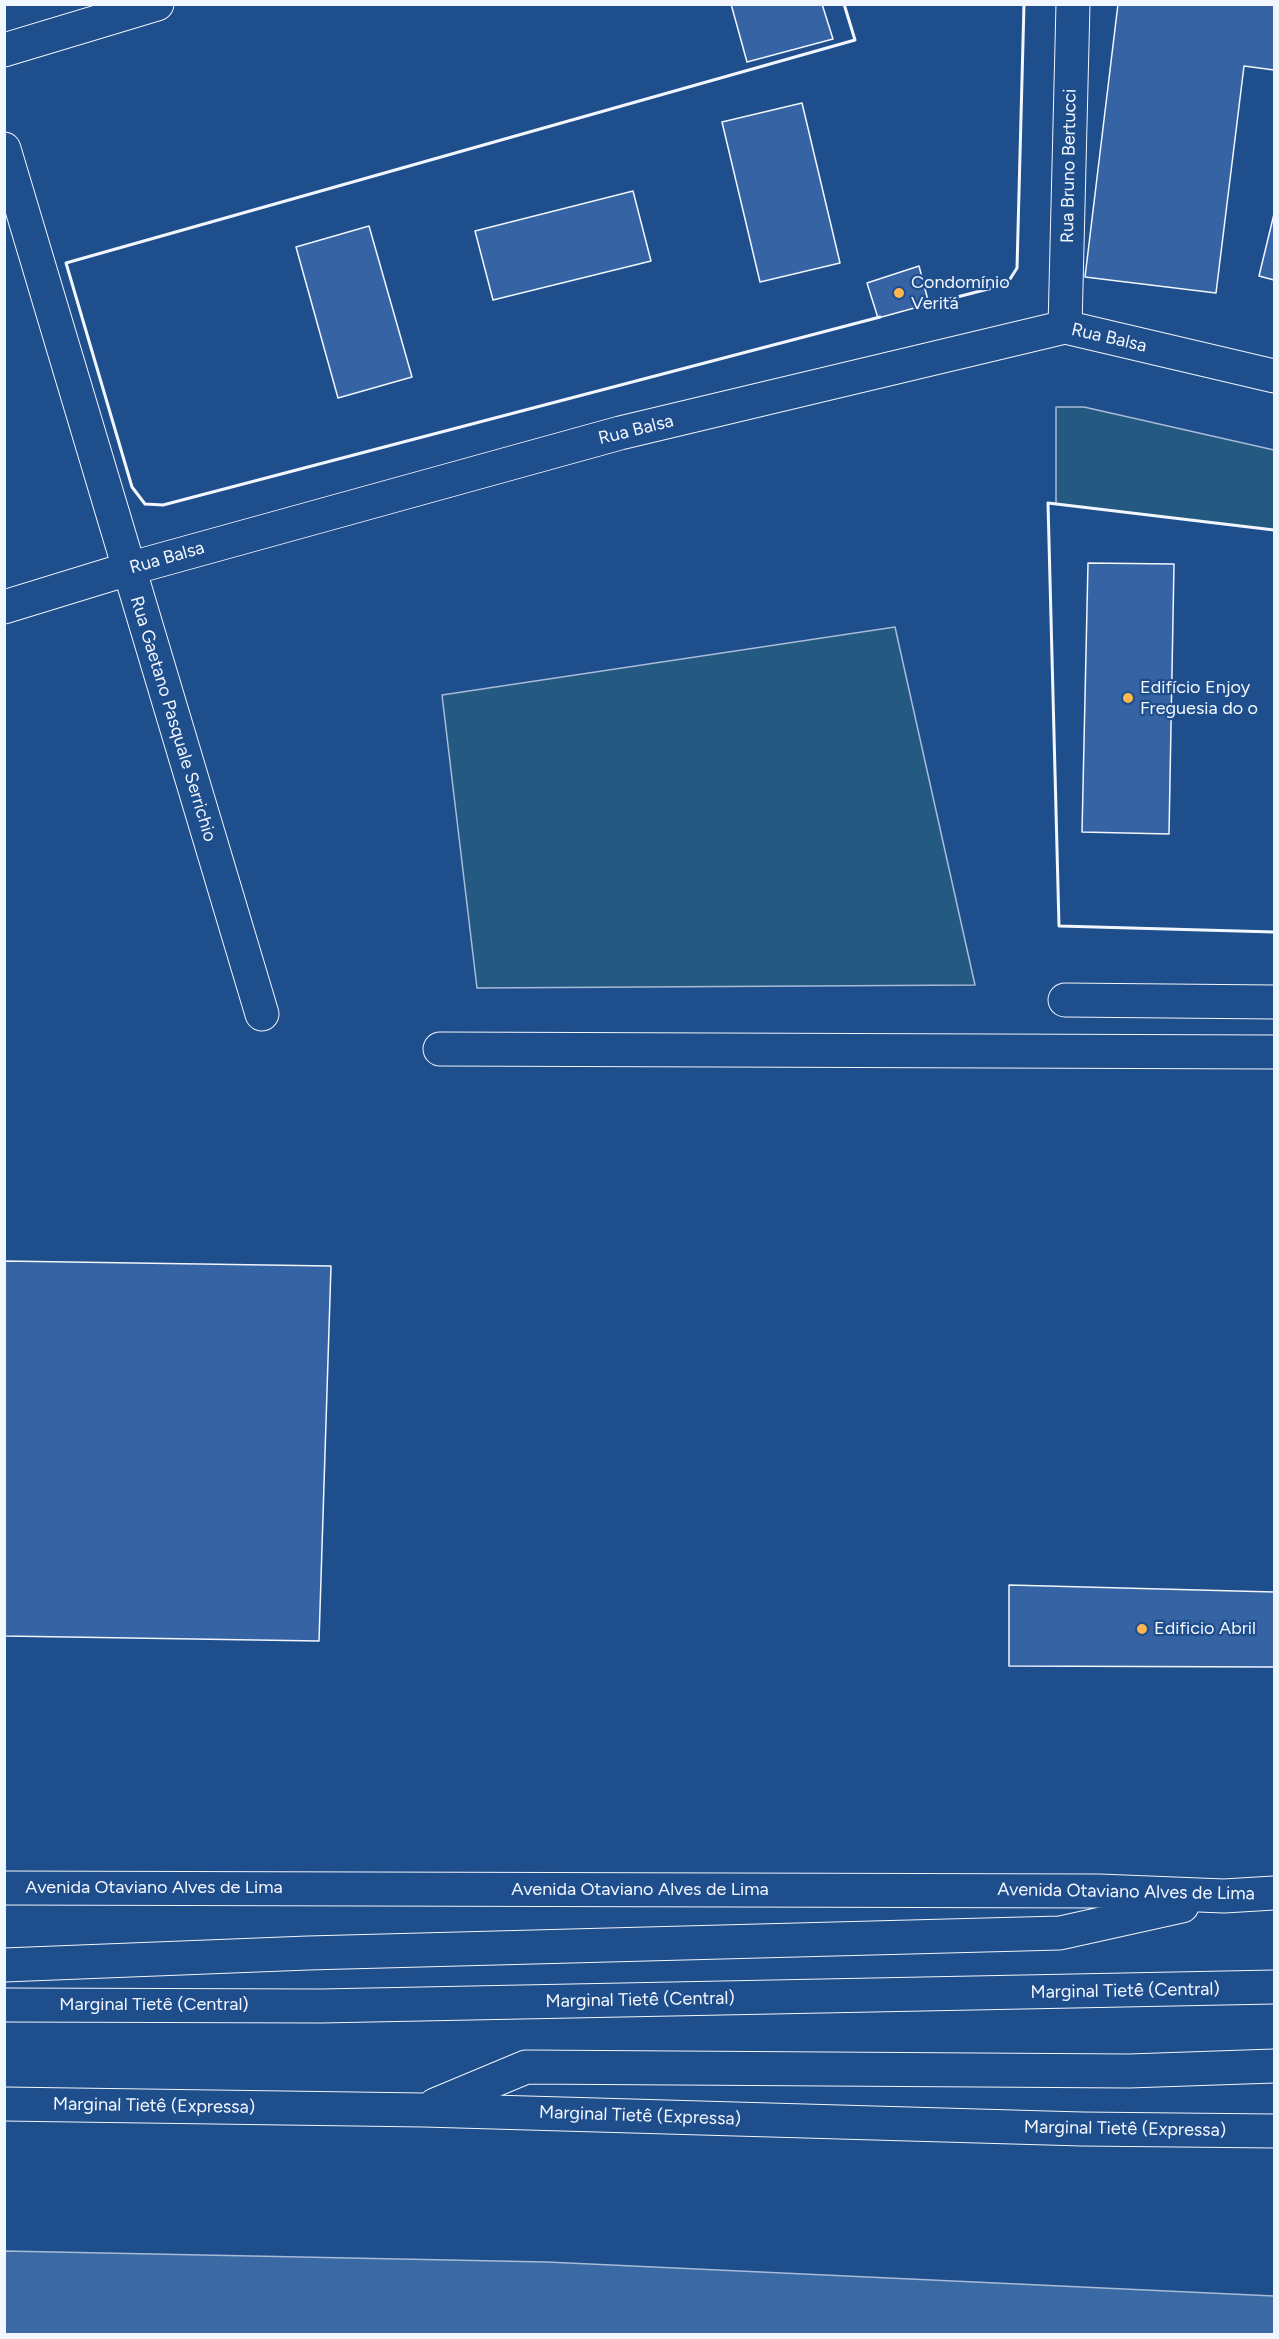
<!DOCTYPE html>
<meta charset="utf-8">
<style>
body{margin:0}
#map{position:relative;width:1279px;height:2339px;overflow:hidden;background:#1f4e8c;font-family:Figtree,sans-serif}
canvas{display:block}
.frame{position:absolute;inset:0;border:6px solid #f2f6ff;pointer-events:none}
</style>
<div id="map">
<canvas width="1279" height="2339"></canvas>
<div class="frame"></div>
</div>
<script>
const c = document.querySelector('canvas').getContext('2d');
c.lineJoin = 'round';
function paint(path, color) { c.fillStyle = color; c.fill(path, 'evenodd'); }
function trace(path, color, width, dash) { c.strokeStyle = color; c.lineWidth = width; c.lineCap = dash ? 'butt' : 'round'; c.setLineDash(dash || []); c.stroke(path); }
function label(font, color, halo, rows, align = 'center') {
  c.font = font + ' Figtree,sans-serif'; c.lineWidth = 4.5; c.setLineDash([]); c.textBaseline = 'middle'; c.strokeStyle = halo; c.fillStyle = color; for (const [text, x, y, turn = 0] of rows) {
    c.save(); c.translate(x, y); c.rotate((+turn || 0) * Math.PI / 180); c.textAlign = isNaN(turn) ? turn : align; if (halo) c.strokeText(text, 0, 0); c.fillText(text, 0, 0); c.restore();
  }
}
const green = new Path2D(`
 M1056,407h28l190,43v80l-218,-26z
 M895,627l80,358 -498,3 -35,-293z`);
paint(green, '#245a82');
trace(green, '#a8bbd7', 1.5);
const water = new Path2D(`
 M5,2251l542,11 727,34v38h-1269z`);
paint(water, '#3b69a3');
trace(water, '#a8bbd7', 1.5);
const building = new Path2D(`
 M731,4h91l11,35 -86,23z
 M1118,4h156v66l-30,-4 -28,227 -131,-16z
 M802,103l38,160 -80,19 -38,-160z
 M633,191l18,70 -158,39 -18,-69z
 M1274,214v66l-15,-4z
 M369,226l43,151 -74,21 -42,-151z
 M919,266l10,38 -51,14 -11,-35z
 M1088,563l86,1 -5,270 -87,-2z
 M4,1261l327,5 -12,375 -315,-5z
 M1009,1585l265,7v75l-265,-1z`);
paint(building, '#3563a3');
trace(building, '#f2f6ff', 1.5);
const minor = new Path2D(`
 M4,50l153,-46
 M4,149l258,865
 M1065,327l8,-323
 M4,607l124,-38 492,-136 445,-106 209,49
 M1065,1000l209,2
 M440,1049l834,3`);
const highway = new Path2D(`
 M4,1888l1095,3 125,5 50,-3
 M4,1965l304,-12 752,-20 122,-27
 M4,2005l317,1 953,-19
 M4,2104l420,6 658,19 192,2
 M435,2105l91,-38 603,4 145,-5`);
trace(minor, '#f2f6ff', 35);
trace(highway, '#f2f6ff', 35);
trace(minor, '#1f4e8c', 33);
trace(highway, '#1f4e8c', 33);
trace(new Path2D(`
 M844,4l11,36 -789,223 66,224 13,17 18,1 717,-188
 M926,305l70,-18 14,-8 7,-11 7,-264
 M1274,530l-226,-27 11,423 215,6`), '#f2f6ff', 3);
for (const [x, y, r, color] of [
 [899,293,6,"#ffb74d"],
 [1128,698,6,"#ffb74d"],
 [1142,1629,6,"#ffb74d"]
]) { const dot = new Path2D(); dot.arc(x, y, r, 0, 2 * Math.PI); c.fillStyle = color; c.fill(dot); trace(dot, '#1f4e8c', 2); }
label('18px', '#f2f6ff', '#1f4e8c', [
 ["Rua Bruno Bertucci",1069,166,-89],
 ["Rua Balsa",1109,338,13],
 ["Rua Balsa",636,430,-14],
 ["Rua Balsa",167,558,-16],
 ["Rua Gaetano Pasquale Serrichio",173,719,73],
 ["Avenida Otaviano Alves de Lima",154,1888],
 ["Avenida Otaviano Alves de Lima",640,1890],
 ["Avenida Otaviano Alves de Lima",1126,1892,1],
 ["Marginal Tietê (Central)",1125,1991,-1],
 ["Marginal Tietê (Central)",640,2000,-1],
 ["Marginal Tietê (Central)",154,2005],
 ["Marginal Tietê (Expressa)",154,2106,1],
 ["Marginal Tietê (Expressa)",640,2116,2],
 ["Marginal Tietê (Expressa)",1125,2129,1]
]);
label('18px', '#f2f6ff', '#1f4e8c', [
 ["Condomínio",911,283],
 ["Veritá",911,304],
 ["Edifício Enjoy",1140,688],
 ["Freguesia do o",1140,709],
 ["Edificio Abril",1154,1629]
], 'left');
</script>
